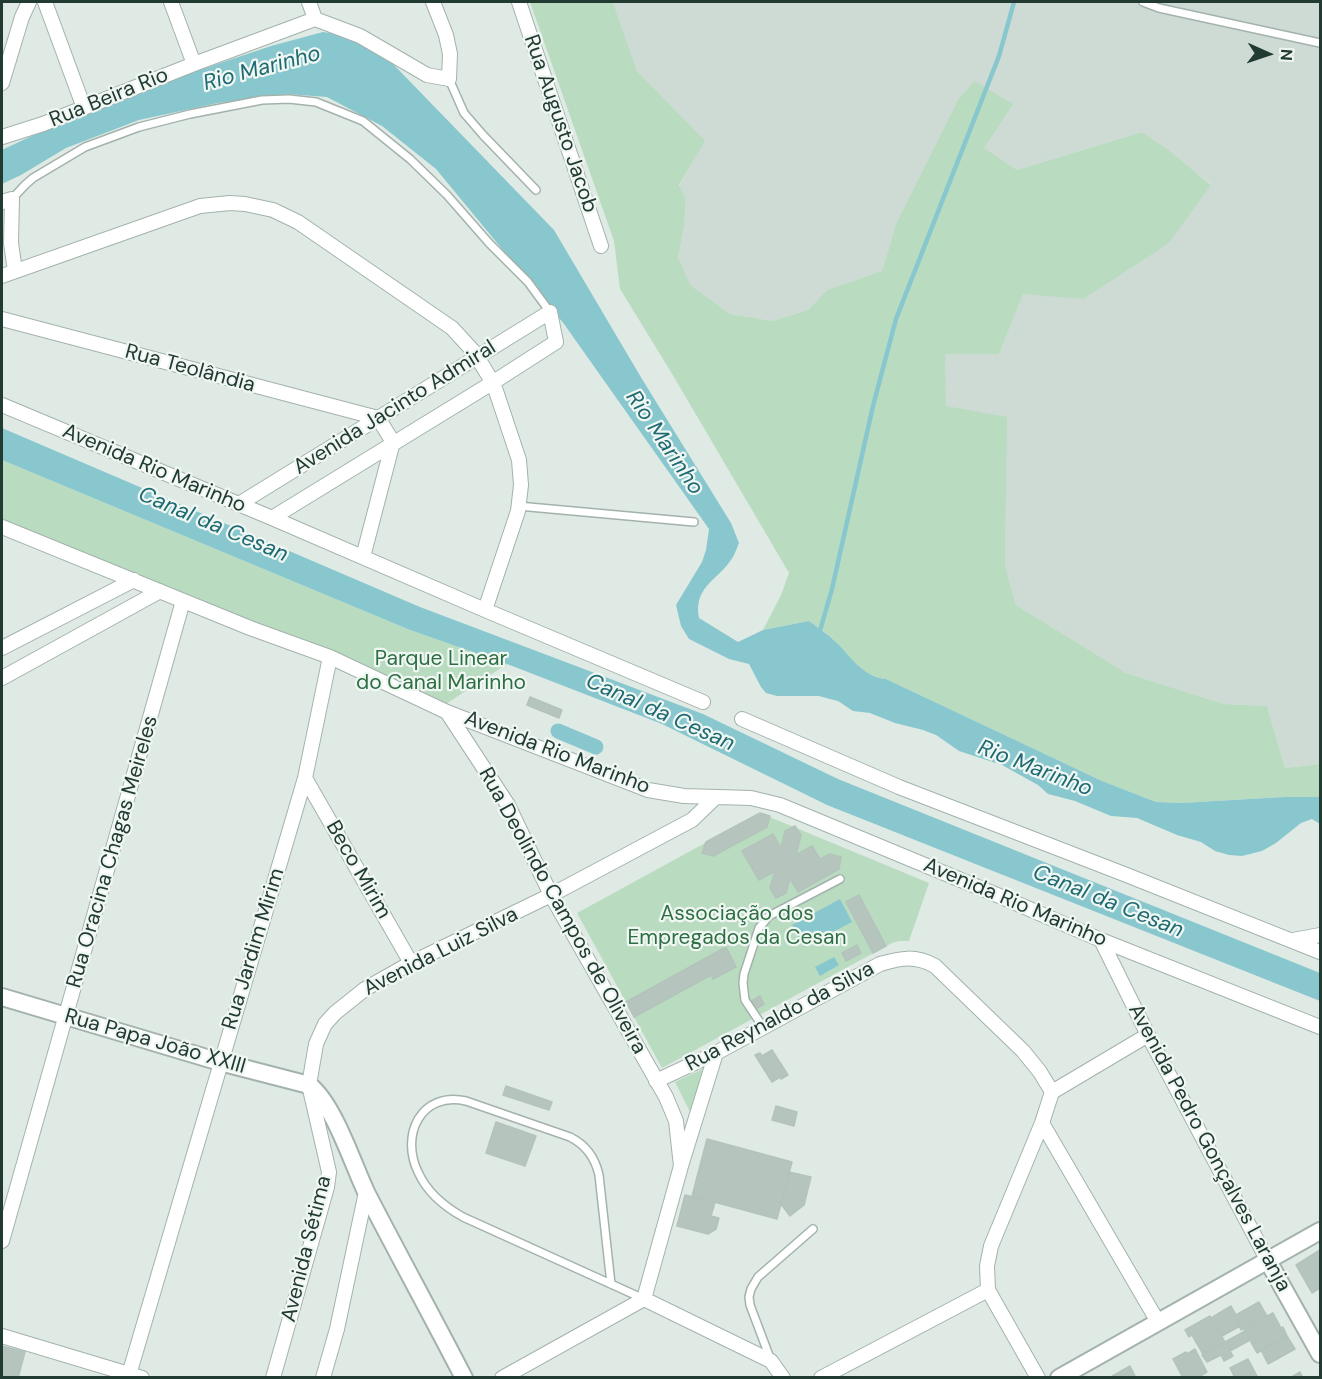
<!DOCTYPE html>
<meta charset="utf-8">
<style>
body{margin:0}
#map{position:relative;width:1322px;height:1379px;overflow:hidden;background:#e0eae5;font-family:"DM Sans",sans-serif}
canvas{display:block}
.frame{position:absolute;inset:0;border:3px solid #213a32;pointer-events:none}
.north{position:absolute;left:1238px;top:24px;width:60px;height:60px;-webkit-text-stroke:4px #f0f7f3;paint-order:stroke;rotate:93deg;font-size:16px;font-weight:700;line-height:24px;text-align:center;color:#213a32}
.north::after{content:'';display:block;margin:auto;width:21px;height:27px;background:#213a32;clip-path:polygon(50% 0,100% 100%,50% 72%,0 100%)}
</style>
<div id="map">
<canvas width="1322" height="1379"></canvas>
<div class="frame"></div>
<div class="north">N</div>
</div>
<script>
const c = document.querySelector('canvas').getContext('2d');
c.lineJoin = 'round';
function paint(path, color) { c.fillStyle = color; c.fill(path, 'evenodd'); }
function trace(path, color, width, dash) { c.strokeStyle = color; c.lineWidth = width; c.lineCap = dash ? 'butt' : 'round'; c.setLineDash(dash || []); c.stroke(path); }
function label(font, color, halo, rows, align = 'center') {
  c.font = font + ' "DM Sans",sans-serif'; c.lineWidth = 4.5; c.setLineDash([]); c.textBaseline = 'middle'; c.strokeStyle = halo; c.fillStyle = color; for (const [text, x, y, turn = 0] of rows) {
    c.save(); c.translate(x, y); c.rotate((+turn || 0) * Math.PI / 180); c.textAlign = isNaN(turn) ? turn : align; if (halo) c.strokeText(text, 0, 0); c.fillText(text, 0, 0); c.restore();
  }
}
paint(new Path2D(`
 M613,2h707v762l-35,4 -18,-62 -43,-2 -98,-31 -110,-68 -11,-38 1,-149 -60,-11 -2,-54 55,1 24,-61 146,-50 42,-59 -69,-52 -125,38 -34,-22 -9,-67 -15,17 -63,126 -14,47 -55,19 -19,20 -35,11 -43,-7 -40,-28 -13,-30 2,-2 5,-28 2,-27 -7,-13 25,-45 -67,-70z`), '#cedad4');
paint(new Path2D(`
 M530,2h83l24,69 68,70 -26,44 7,14 -2,27 -5,28 -2,2 14,30 39,28 43,7 35,-11 19,-20 55,-19 14,-47 63,-126 15,-17 39,23 -29,44 33,22 125,-38 26,18 43,35 -42,58 -86,56 -60,-5 -24,60h-54l1,52 61,11 -2,149 11,39 110,68 98,31 43,2 18,62 35,-4v33h-36l-103,6 -25,-1 -54,-21 -216,-102c-23,-2 -35,-21 -50,-37 -7,-8 -18,-14 -27,-21l-46,9 18,-35 8,-22 -118,-201 -51,-83 -6,-48z
 M2,460l408,170 97,34 -61,40 -444,-184z
 M760,813l169,70 -20,58h-10l-7,2 -230,125 -85,-155z
 M703,1069l-12,45 -16,-32z`), '#b9dbc0');
paint(new Path2D(`
 M323,32l22,3 21,9 27,20 161,166 88,149 89,144 8,20c-2,5 -4,10 -6,14 -14,23 -40,29 -34,61l39,24 25,-12 46,-9c9,7 19,13 27,21 15,15 27,35 50,37l216,102 54,21 25,1 103,-6h36v27l-8,-5 -11,4 -25,20 -14,8 -20,5 -13,-1 -14,-4 -14,-9 -24,-7 -40,-17 -26,-2 -36,-15 -27,-7 -10,-9 -36,-20 -43,-14 -23,-16 -13,-5 -28,-7 -25,-10 -17,-2 -15,-10 -8,-2 -11,-3h-42l-11,-3 -5,-6 -12,-23 -20,-5 -40,-20 -8,-13 -5,-21 26,-43 4,-12 3,-21 -145,-205 -128,-155 -54,-43 -55,-29 -40,-3 -69,9 -79,17 -73,28 -45,27 -19,9v-35h2l100,-47 167,-56z
 M2,428l418,179 283,107 135,65 482,194v28l-493,-196 -165,-81 -155,-60 -97,-34 -408,-170z
 M840,899l12,23 -48,25 -12,-22z
 M834,957l5,8 -19,11 -5,-9z`), '#89c7ce');
trace(new Path2D(`
 M819,634l13,-45 41,-183 23,-87 103,-263 15,-54`), '#89c7ce', 4.5);
trace(new Path2D(`
 M558,731l38,16`), '#89c7ce', 15);
const building = new Path2D(`
 M530,697l32,13 -3,8 -32,-13z
 M760,813l10,3 -3,11 -54,29 -11,-3 4,-11z
 M795,826l6,9 -5,20 16,-9 8,13 10,-5 11,3 -2,12 -41,23 -8,-14 -4,15 -10,5 -6,-10 5,-17 -16,9 -17,-29 31,-17 8,14 4,-17z
 M859,895l27,51 -13,7 -27,-51z
 M857,945l4,8 -15,8 -4,-8z
 M726,947l10,20 -23,12 -2,-4 -77,42 -8,-15z
 M760,996l4,8 -10,6 -4,-8z
 M772,1050l16,25 -7,4 -1,-2 -8,5 -17,-27 5,-2 2,3z
 M506,1086l46,16 -3,8 -46,-15z
 M776,1106l21,6 -3,14 -22,-6z
 M496,1122l40,14 -11,30 -39,-13z
 M707,1139l85,23 -15,57 -85,-23z
 M789,1172l22,5 -7,28 -14,11 -9,-12z
 M685,1195l30,7 -4,14 8,2 -3,11 -8,5 -31,-8z
 M1320,1250v38l-8,5 -16,-28z
 M1259,1302l8,14 -26,14 -7,-14z
 M1231,1306l5,9 -2,1 6,10 -18,10 -11,-18z
 M1273,1313l8,15 2,-1 4,9 -30,17 -5,-9 10,-6 -8,-15z
 M1210,1316l15,26 -22,12 -11,-19 -3,2 -4,-7z
 M1254,1323l8,15 -10,6 -8,-15z
 M1245,1331l5,9 -20,11 -5,-9z
 M1287,1336l8,13 -27,15 -7,-14z
 M1225,1342l8,14 -9,5 -3,-6 -14,7 -5,-7z
 M2,1346l23,6 -7,26h-16z
 M1195,1349l12,23 -10,6 -2,-3 -4,3h-8l-10,-19 13,-7 1,2z
 M1248,1359l10,19h-23l-5,-10z
 M1130,1366l6,12h-27z
 M1300,1372l3,6h-13z`);
paint(building, '#b5c5be');
trace(building, '#b3c3bb', 1.5);
const service = new Path2D(`
 M1143,2l16,6 161,35
 M449,79l15,34 19,22 53,55
 M12,199l13,-14 8,-7 52,-31 54,-20 51,-13 72,-14 27,-1 27,3 47,19 47,38 37,36 42,48 39,39 22,30
 M518,506l176,16
 M763,1027l-18,-27 -2,-17 1,-9 15,-46 10,-12 71,-37
 M611,1284l-12,-109c-4,-18 -13,-30 -29,-38l-104,-36c-45,-10 -66,34 -48,71 9,20 27,35 45,45l181,82
 M770,1358l-20,-53 -1,-8 2,-8 7,-12 55,-48`);
const minor = new Path2D(`
 M45,2l39,106
 M171,2l23,62
 M309,2l6,17
 M519,2l82,244
 M2,83l20,-66 7,-15
 M2,137l41,-13 151,-60 121,-45 45,17 67,39 22,4 1,-25 -4,-19 -13,-33
 M2,202l10,-3 -1,44 4,28
 M2,276l198,-70 30,-3 15,1 28,6 25,12 154,106 22,24 16,26 6,13 23,69 2,25 -3,26 -33,99
 M2,319l376,99 15,24 -30,115
 M2,405l270,113 213,92 218,92
 M239,504l311,-192 6,30 -64,41 -220,135
 M2,527l248,101 80,29 117,55 201,78 36,6 67,2 29,7 217,90 104,45 219,87
 M2,648l132,-68
 M2,678l158,-87
 M447,712l61,93 43,90 115,202 10,24 5,45
 M742,719l157,68 225,87 196,78
 M305,778l106,185
 M1101,940l47,95 120,226
 M1293,940l27,-5
 M656,1081l60,-28 164,-89c21,-6 35,-9 55,2l88,85 17,21 12,20 -10,31 -51,123 -4,20 1,24 50,88
 M1052,1092l96,-57
 M1042,1123l116,199
 M2,1241l181,-640
 M644,1299l37,-133 35,-113
 M644,1299l127,62 12,17
 M2,1336l140,42
 M128,1378l177,-600 25,-121
 M273,1378l54,-191 2,-15 -20,-87 7,-41 9,-20 10,-11 30,-24 46,-26 140,-68 141,-75 24,-23
 M323,1378l14,-49 29,-137
 M502,1378l142,-79
 M821,1378l167,-88`);
const tertiary = new Path2D(`
 M2,997l218,65 89,23c25,19 44,80 58,109 32,62 65,122 97,184
 M1268,1261l52,93
 M1059,1378l261,-147`);
trace(service, '#a3b2ac', 10);
trace(minor, '#a3b2ac', 16);
trace(tertiary, '#a3b2ac', 20);
trace(service, '#fff', 7);
trace(minor, '#fff', 14);
trace(tertiary, '#fff', 16);
label('21px', '#213a32', '#f0f7f3', [
 ["Rua Beira Rio",109,98,-22],
 ["Rua Augusto Jacob",560,124,71],
 ["Rua Teolândia",190,369,15],
 ["Avenida Jacinto Admiral",395,408,-32],
 ["Avenida Rio Marinho",154,469,23],
 ["Avenida Rio Marinho",557,753,21],
 ["Rua Oracina Chagas Meireles",113,852,-74],
 ["Beco Mirim",358,870,60],
 ["Avenida Rio Marinho",1015,903,23],
 ["Rua Deolindo Campos de Oliveira",562,911,61],
 ["Rua Jardim Mirim",254,949,-73],
 ["Avenida Luiz Silva",441,952,-27],
 ["Rua Reynaldo da Silva",780,1017,-28],
 ["Rua Papa João XXIII",155,1042,16],
 ["Avenida Pedro Gonçalves Laranja",1209,1148,62],
 ["Avenida Sétima",307,1249,-76]
]);
label('21px', '#2d6f43', '#f0f7f3', [
 ["Parque Linear",441,659],
 ["do Canal Marinho",441,683],
 ["Associação dos",737,914],
 ["Empregados da Cesan",737,938]
]);
label('italic 22px', '#1e6a73', '#f0f7f3', [
 ["Rio Marinho",262,69,-15],
 ["Rio Marinho",664,443,56],
 ["Canal da Cesan",213,525,23],
 ["Canal da Cesan",660,713,24],
 ["Rio Marinho",1035,769,21],
 ["Canal da Cesan",1108,902,22]
]);
</script>
